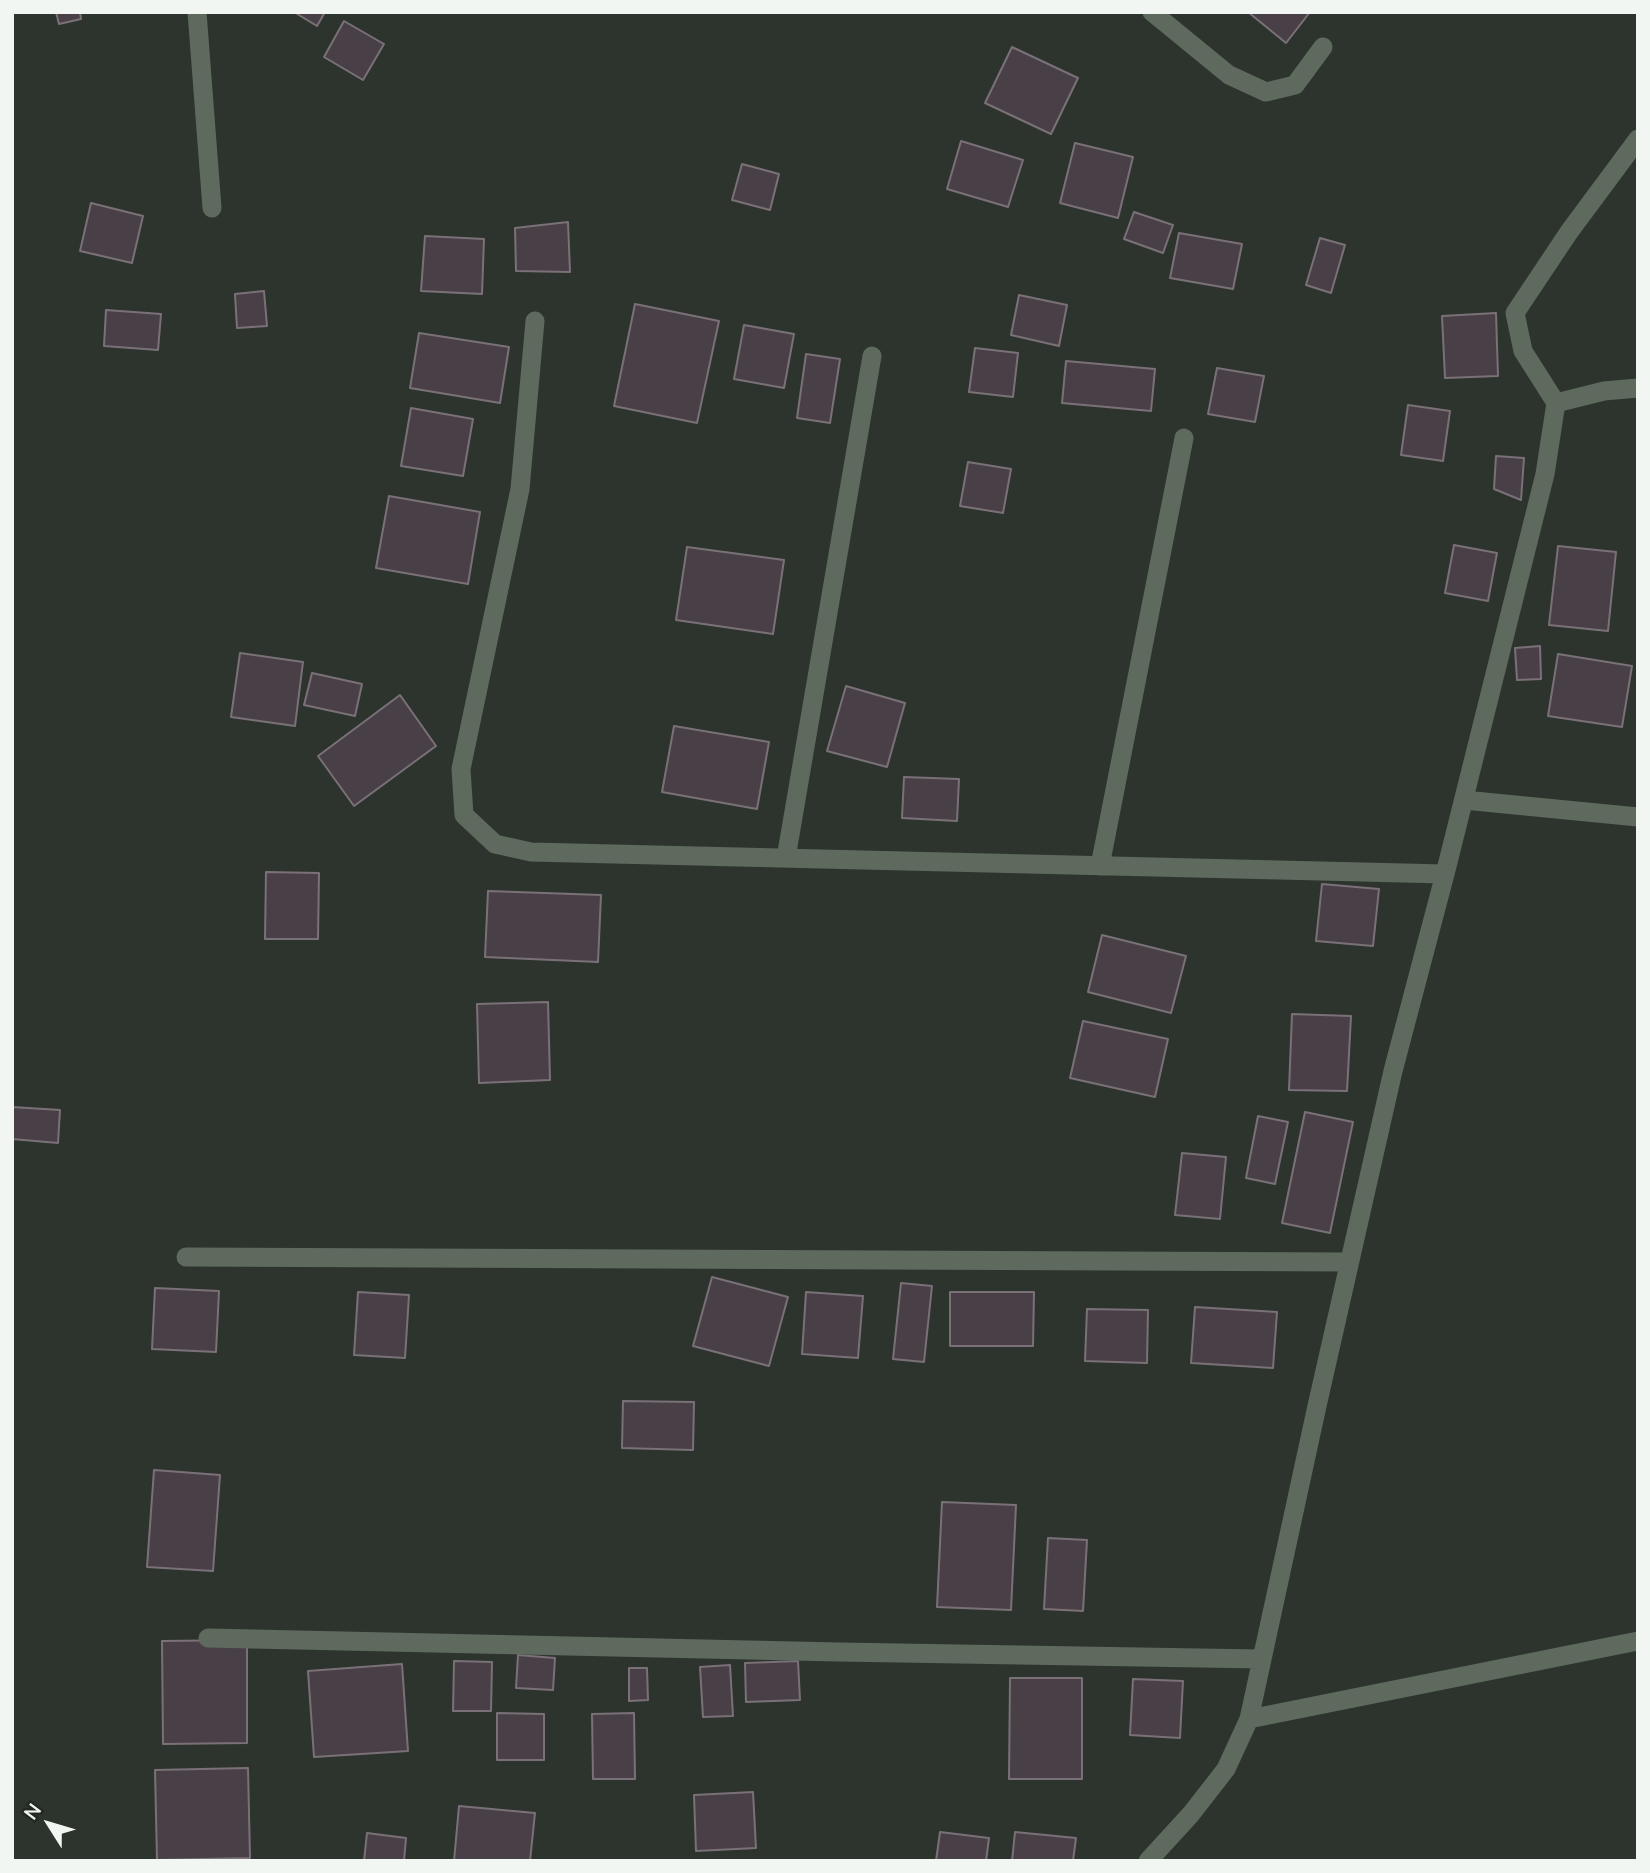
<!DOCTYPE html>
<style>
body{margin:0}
#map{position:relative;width:1650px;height:1873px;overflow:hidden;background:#2d342d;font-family:Mulish,sans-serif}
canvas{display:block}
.frame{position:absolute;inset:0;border:14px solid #f2f6f2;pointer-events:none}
.north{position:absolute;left:14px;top:1789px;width:70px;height:70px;-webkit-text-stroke:5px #232a23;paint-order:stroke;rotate:307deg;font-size:19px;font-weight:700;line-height:28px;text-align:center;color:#f2f6f2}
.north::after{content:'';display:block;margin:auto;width:24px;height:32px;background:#f2f6f2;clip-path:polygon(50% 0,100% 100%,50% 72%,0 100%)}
</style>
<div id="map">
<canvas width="1650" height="1873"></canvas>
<div class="frame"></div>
<div class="north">N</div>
</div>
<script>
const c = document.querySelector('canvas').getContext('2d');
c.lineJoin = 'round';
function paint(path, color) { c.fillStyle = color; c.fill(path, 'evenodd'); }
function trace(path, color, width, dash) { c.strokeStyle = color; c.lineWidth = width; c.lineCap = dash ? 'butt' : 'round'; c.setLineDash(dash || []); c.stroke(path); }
const building = new Path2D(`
 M56,12h24l1,7 -22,5z
 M294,12h31l-8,14z
 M1248,12h62l-24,31z
 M344,21l40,23 -21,36 -39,-23z
 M1012,47l66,31 -27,56 -66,-31z
 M961,141l62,19 -15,47 -61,-18z
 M1075,143l58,14 -15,61 -58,-15z
 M742,164l37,10 -9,36 -38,-10z
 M91,203l52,13 -11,47 -52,-12z
 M1134,212l39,13 -10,28 -39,-14z
 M568,222l2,50 -54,-1 -1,-43z
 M1179,233l63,11 -9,45 -63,-11z
 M425,236l59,3 -2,55 -61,-3z
 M1320,238l25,7 -14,48 -25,-8z
 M264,291l3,35 -30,2 -2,-34z
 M1019,295l48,10 -8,41 -48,-11z
 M635,304l84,17 -22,102 -83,-17z
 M106,310l55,4 -3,36 -54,-4z
 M1496,313l2,63 -53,2 -3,-62z
 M744,325l50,9 -10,54 -50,-9z
 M419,333l90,14 -9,56 -90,-15z
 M975,348l43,5 -5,44 -44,-5z
 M806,354l34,5 -10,64 -33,-5z
 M1066,361l89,8 -4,42 -89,-8z
 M1217,368l47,8 -9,46 -47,-8z
 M1408,405l42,6 -7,50 -42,-6z
 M411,408l62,11 -10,57 -62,-10z
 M1496,456l28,2 -3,42 -27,-11z
 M968,462l43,7 -8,44 -43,-7z
 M389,496l91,16 -12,72 -92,-16z
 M1454,545l43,8 -9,48 -43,-8z
 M1558,546l58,6 -8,79 -59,-6z
 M687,547l97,13 -11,74 -97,-14z
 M1540,646l1,33 -24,1 -2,-32z
 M240,653l63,9 -8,64 -64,-9z
 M1558,654l74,12 -10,61 -74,-11z
 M312,673l50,11 -7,32 -51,-11z
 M846,686l59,17 -18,64 -60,-16z
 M400,695l36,51 -82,60 -36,-50z
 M674,726l95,16 -12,67 -95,-17z
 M904,777l55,2 -2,42 -55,-3z
 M266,872l53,1 -1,66h-53z
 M1322,884l57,5 -6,57 -57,-5z
 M488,891l113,4 -3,67 -113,-5z
 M1102,935l84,21 -15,57 -83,-21z
 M548,1002l2,78 -71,3 -2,-79z
 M1292,1014l59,2 -4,75 -58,-1z
 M1083,1021l85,18 -13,58 -85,-19z
 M12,1107l48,3 -2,33 -46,-4z
 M1305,1112l48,10 -23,111 -48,-10z
 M1258,1116l30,6 -13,62 -29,-6z
 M1182,1153l44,4 -6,62 -45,-4z
 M712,1277l76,20 -19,69 -76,-20z
 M901,1283l31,3 -8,76 -31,-3z
 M155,1288l64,3 -3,61 -64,-3z
 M358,1292l51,3 -4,63 -51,-3z
 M806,1292l57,4 -5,62 -56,-4z
 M950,1292h84l-1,54h-83z
 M1195,1307l82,5 -4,56 -82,-5z
 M1087,1309l61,1 -1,53 -62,-2z
 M623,1401l71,1 -1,48 -71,-2z
 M154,1470l66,5 -7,96 -66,-4z
 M942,1502l74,3 -5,105 -74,-3z
 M1048,1538l39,2 -4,71 -39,-2z
 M247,1640v103l-84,1 -1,-103z
 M518,1655l37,3 -2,32 -37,-2z
 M454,1661l38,1 -1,49h-38z
 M798,1661l2,39 -54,2 -1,-39z
 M402,1664l6,87 -94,6 -6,-86z
 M730,1665l3,51 -30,1 -3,-50z
 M629,1668h18l1,32 -19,1z
 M1010,1678h72v101h-73z
 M1133,1679l50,2 -3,57 -50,-3z
 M497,1713l47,1v46h-47z
 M634,1713l1,66h-42l-1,-65z
 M248,1768l2,90 -93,2 -2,-90z
 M753,1792l3,56 -60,3 -2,-56z
 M459,1806l76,7 -5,48h-76z
 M940,1832l49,6 -3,23h-50z
 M1015,1832l61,6 -3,23h-61z
 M367,1833l39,5 -2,23h-40z`);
paint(building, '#484046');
trace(building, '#7a7178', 2);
trace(new Path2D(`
 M1152,12l77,63 37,17 29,-7 28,-38`), '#5f6a5f', 19);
trace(new Path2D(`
 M197,12l15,196
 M535,321l-15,168 -59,280 3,46 31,29 36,8 914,22
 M1556,403l48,-12 34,-3
 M1464,800l174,17
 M786,858l86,-502
 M1100,866l84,-428
 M186,1257l1163,5
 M208,1638l631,14 422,7
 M1249,1719l389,-78
 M1148,1861l43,-47 35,-45 23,-50 68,-313 76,-335 52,-197 100,-400 11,-71 -33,-52 -8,-38 54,-81 69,-93`), '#5f6a5f', 19);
</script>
